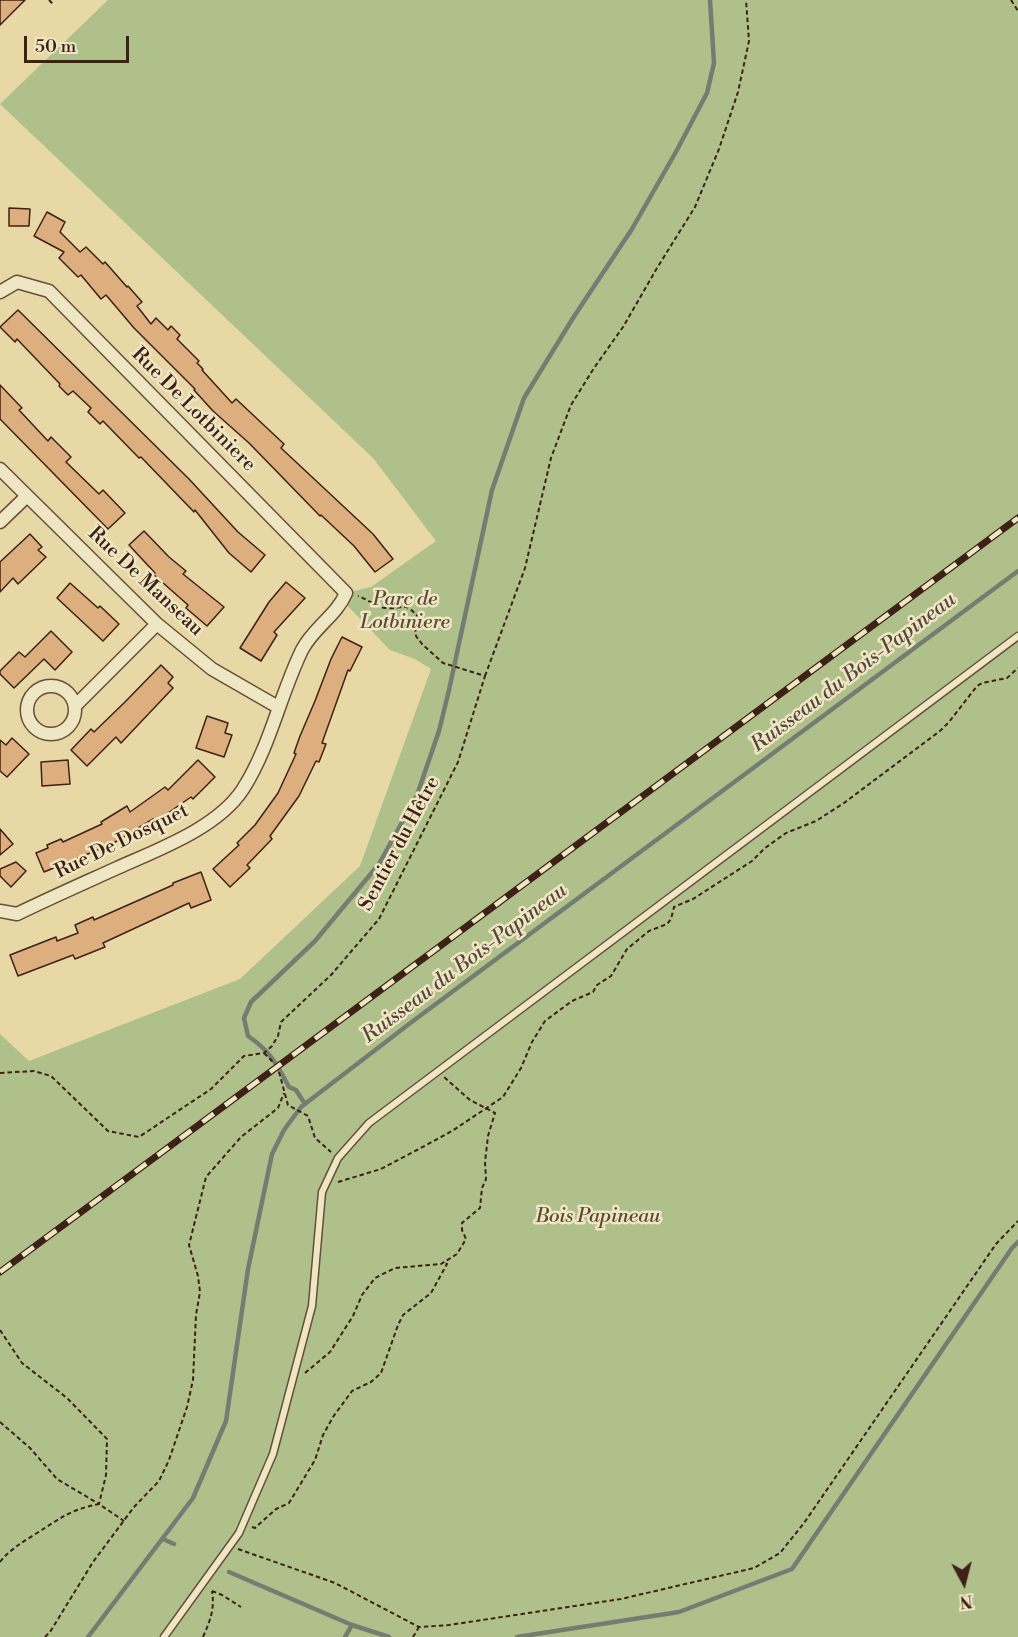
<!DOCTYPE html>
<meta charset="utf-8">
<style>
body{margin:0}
#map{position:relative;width:1018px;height:1637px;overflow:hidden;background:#e7d8a5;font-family:"Libre Bodoni",serif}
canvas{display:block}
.north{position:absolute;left:934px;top:1553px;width:60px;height:60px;-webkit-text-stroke:4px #efe6c4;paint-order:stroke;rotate:173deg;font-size:16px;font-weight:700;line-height:24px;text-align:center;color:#3e2116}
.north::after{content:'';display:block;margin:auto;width:21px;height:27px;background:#3e2116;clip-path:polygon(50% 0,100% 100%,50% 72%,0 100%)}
.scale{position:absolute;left:24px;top:36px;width:105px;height:27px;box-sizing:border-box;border:3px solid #3e2116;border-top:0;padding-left:8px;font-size:18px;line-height:21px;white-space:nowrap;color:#3e2116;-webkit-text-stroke:4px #efe6c4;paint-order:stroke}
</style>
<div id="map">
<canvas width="1018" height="1637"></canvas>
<div class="north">N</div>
<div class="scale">50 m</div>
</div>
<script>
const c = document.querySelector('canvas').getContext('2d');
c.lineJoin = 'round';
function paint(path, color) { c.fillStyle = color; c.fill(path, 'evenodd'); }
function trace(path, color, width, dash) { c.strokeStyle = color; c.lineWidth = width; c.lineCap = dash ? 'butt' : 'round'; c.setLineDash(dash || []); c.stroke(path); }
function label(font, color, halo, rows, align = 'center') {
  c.font = font + ' "Libre Bodoni",serif'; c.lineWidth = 5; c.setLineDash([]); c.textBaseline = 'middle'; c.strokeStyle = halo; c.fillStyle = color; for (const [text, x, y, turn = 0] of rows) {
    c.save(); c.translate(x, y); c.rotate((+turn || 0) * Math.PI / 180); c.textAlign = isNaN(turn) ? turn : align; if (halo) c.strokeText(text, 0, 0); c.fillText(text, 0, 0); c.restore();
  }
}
paint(new Path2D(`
 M108,0h910v1637h-1018v-603l29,27 211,-82 120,-113 71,-197 -16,-10 -25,-9 -47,-49 3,-8 25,-6 65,-46 -63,-83 -373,-354z`), '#afc08b');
trace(new Path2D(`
 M305,1104l-9,-14 -7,-3c-13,-24 -18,-35 -41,-51l-4,-18 7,-16 64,-61 64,-77 38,-69 22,-64 10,-41 43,-200 32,-92 49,-80 59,-89 45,-79 30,-57 7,-30 -4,-63
 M163,1539l11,5
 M229,1572l123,53 37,12
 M88,1637l105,-139 33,-77 22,-152 24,-115 12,-24 17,-23 112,-86 605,-450
 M345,1637l7,-12
 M517,1637l162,-25 113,-43 220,-321 6,-6`), '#757c72', 4.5);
const building = new Path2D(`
 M0,0h25l-25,25z
 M9,208l21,1 -1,17h-20z
 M47,212l18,10 -5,10 20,20 6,-5 17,17 2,-2 22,25 1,-1 14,16 -5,4 14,18 5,-6 12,12 3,-4 9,9 -3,4 22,22 -2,2 6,6 -1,1 30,33 4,-4 48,45 -3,4 92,86 20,25 -18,13 -21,-26 -33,-31 -1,1 -71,-73 -36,-32 -19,-21 1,-1 -61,-61 -28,-33 -5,4 -20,-24 -3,2 -19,-19 5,-6 -30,-16z
 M18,310l171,169 49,53 27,23 -14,17 -22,-19 -34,-43 -1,2 -53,-55 -2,1 -36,-37 -3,3 -12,-12 3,-4 -18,-17 -5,4 -9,-9 1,-2 -43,-45 -2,3 -15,-15z
 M0,385l22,23 -3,2 29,31 3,-4 20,20 -5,5 33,32 4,-4 22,23 -17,16 -108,-110z
 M144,531l25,26 17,14 -3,3 41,33 -17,19 -21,-18 2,-3 -35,-31 2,-1 -26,-28z
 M30,534l12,13 -4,3 8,7 -28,27 -5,-6 -13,14v-30z
 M286,582l19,16 -31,34 3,3 -16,26 -21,-13 29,-46z
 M70,583l28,25 2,-2 19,18 -16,17 -46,-43z
 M51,631l21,21 -17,18 -11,-11 -30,29 -14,-14v-3l19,-19 6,5z
 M342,637l20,10 -12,24 -2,-1 -26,73 4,1 -7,18 -3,-1 -17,35 -29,40 2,3 -25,26 3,3 -20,19 -17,-18 26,-24 -2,-2 18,-18 23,-32 18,-39 -2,-1 6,-17 15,-35 16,-42z
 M161,665l12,12 -5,6 5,5 -52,55 -5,-6 -29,29 -16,-16 20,-21 3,3 31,-30z
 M207,716l21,7 -3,10 7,2 -8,22 -28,-9z
 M12,738l17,16 -22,23 -7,-6v-31l6,5z
 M68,760l2,24 -28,2 -1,-24z
 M198,760l17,17 -22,22 -2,-2 -36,25 -2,-3 -41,25 -68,28 -8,-19 12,-5 -1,-3 14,-6 2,3 39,-18 -1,-2 26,-16 3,6 35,-25 3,3z
 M0,829l13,15 -13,11z
 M16,862l10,9 -15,16 -11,-11v-7z
 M201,872l10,28 -20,8 -2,-5 -86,40 2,4 -30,12 -2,-4 -55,21 -8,-21 46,-18 1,4 21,-8 -3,-8 18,-8 1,3 79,-35v-2z`);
paint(building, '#deaf7e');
trace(building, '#3e2116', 1.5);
const lane = new Path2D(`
 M164,1637l75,-104 34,-79 39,-148 10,-114 16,-34 31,-35 649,-487`);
const street = new Path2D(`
 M0,292l17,-10 32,9 297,302c-9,22 -33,35 -44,57 -22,45 -32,97 -59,139 -25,39 -86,61 -126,79 -33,15 -67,30 -100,46l-17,-3
 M0,469l157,155 55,45 66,38
 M0,522l26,-25
 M27 710a24 24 0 1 1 48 0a24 24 0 1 1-48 0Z
 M75,706l82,-82`);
trace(lane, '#684f3a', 9);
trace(street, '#684f3a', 15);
trace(new Path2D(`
 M49,0l4,4
 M1011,0l7,11
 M485,676l40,-108 26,-110 20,-53 23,-37 29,-41 34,-59 38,-61 24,-58 19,-57 11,-51 -3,-41
 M264,1053l9,9
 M279,1072l9,33 20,11 7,22 16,14
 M0,1073l34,-2 17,5 57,55 31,6 72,-48 33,-33 20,-3 8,-7 6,-10 3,-14 50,-47 48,-56 79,-157 27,-86 -42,-13 -21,-19 -6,-8 -1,-8 5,-9c-17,-20 -15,-9 -35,-11 -8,-1 -18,-9 -27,-12
 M338,1182l43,-13 36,-19 35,-19 51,-34 18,-29 11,-26 13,-21 27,-20 21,-9 4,-7 14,-9 16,-27 22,-18 18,-7 4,-5 3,-12 19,-8 59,-38 13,-13 21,-15 30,-12 28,-18 96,-72 9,-9 28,-36 5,-3 25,-5 11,-10
 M0,1330l22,33 45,35 40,41 -1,36 -7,29 -42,-25 -27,-31 -30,-26
 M305,1373l25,-21 23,-36 9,-21 13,-17 20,-10 46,-4 16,-10 9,-15 -4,-9v-7l18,-15 2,-20 4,-9 -1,-17 3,-26 7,-23 -25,-13 -26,-23
 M252,1527l3,1 21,-19 13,-6 26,-43 8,-25 10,-18 19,-26 19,-9 10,-9 17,-48 5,-10 28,-22 16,-29 -5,-1
 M238,1549l97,34 84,44 30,-2 172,-26 133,-31 26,-15 24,-30 192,-279 22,-23
 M0,1562c10,-13 23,-20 37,-29 24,-15 32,-23 62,-29l25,17
 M212,1591l10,4 19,12
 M45,1637l5,-5 43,-70 41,-55 25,-26 10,-21 18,-53 6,-27 3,-65 4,-23 -2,-16 -9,-31 17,-68 35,-40 37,-29 6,-15
 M203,1637c7,-16 12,-28 9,-46
 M413,1637l6,-10`), '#3e2116', 2, [4.5, 3]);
trace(lane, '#efe6c4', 6);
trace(street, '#efe6c4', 12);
const rail = new Path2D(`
 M0,1272l1018,-754`);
trace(rail, '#3e2116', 7);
trace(rail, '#efe6c4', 4.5, [14]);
label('20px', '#3e2116', '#efe6c4', [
 ["Rue De Lotbiniere",193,410,45],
 ["Rue De Manseau",145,582,43],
 ["Rue De Dosquet",122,842,-26],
 ["Sentier du Hêtre",400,844,-62]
]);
label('italic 20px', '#5a4933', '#efe6c4', [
 ["Parc de",405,600],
 ["Lotbiniere",405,623],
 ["Bois Papineau",598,1217]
]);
label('italic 21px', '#55473c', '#efe6c4', [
 ["Ruisseau du Bois-Papineau",854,673,-37],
 ["Ruisseau du Bois-Papineau",465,964,-37]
]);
</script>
